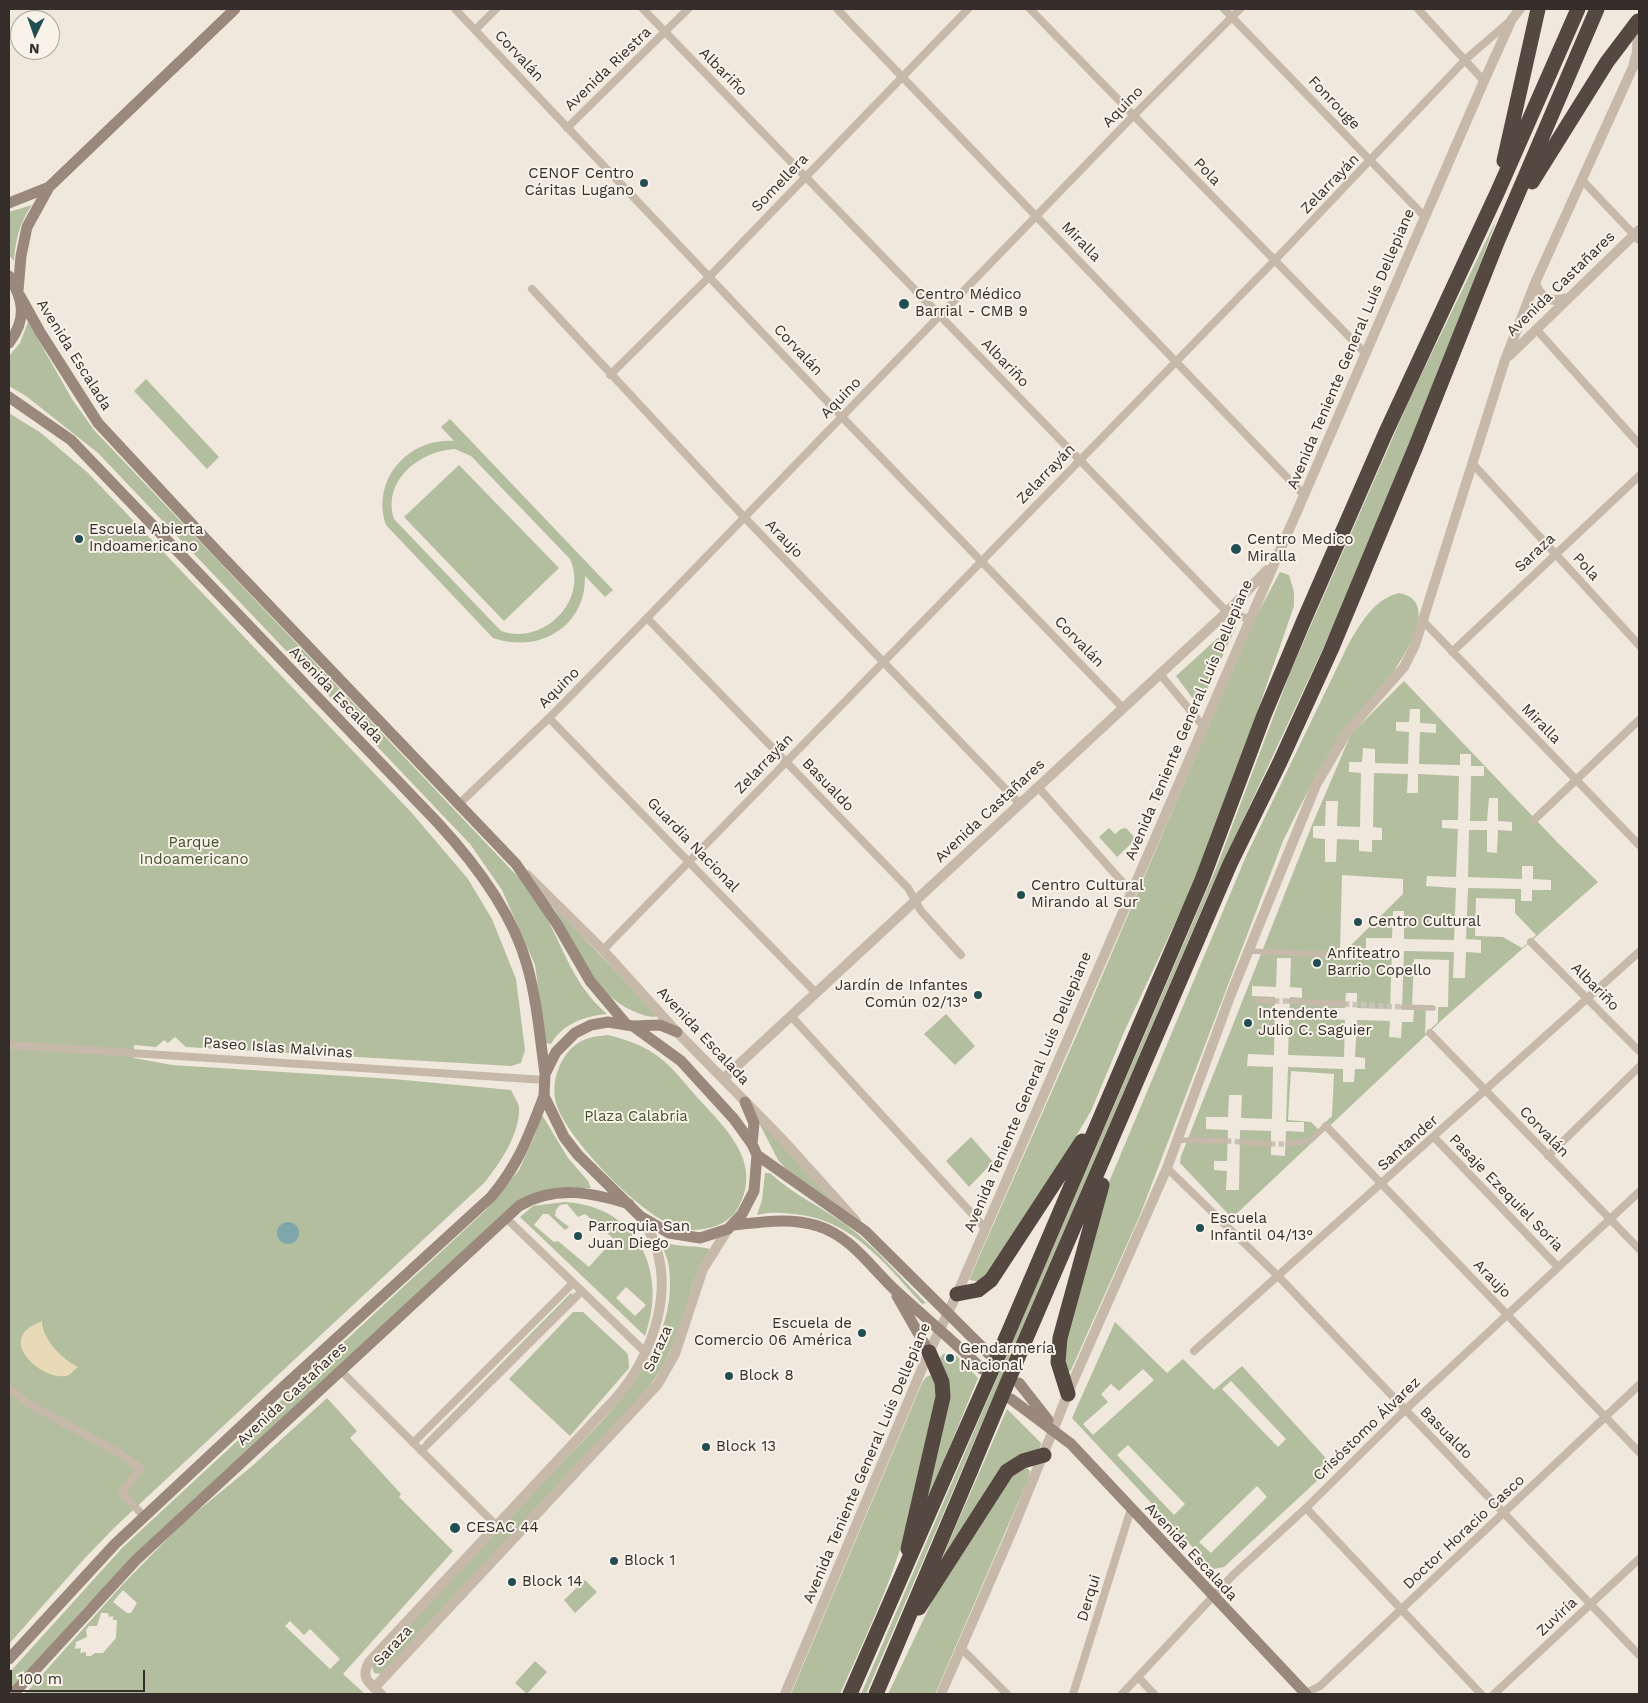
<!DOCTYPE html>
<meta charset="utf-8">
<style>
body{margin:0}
#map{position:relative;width:1648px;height:1703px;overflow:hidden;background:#f0e8dd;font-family:"Work Sans",sans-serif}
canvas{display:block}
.frame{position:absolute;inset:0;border:10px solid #352d29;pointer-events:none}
.north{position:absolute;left:10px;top:10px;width:50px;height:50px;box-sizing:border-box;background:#f8f2e9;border:1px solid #aaa39c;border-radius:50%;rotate:183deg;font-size:14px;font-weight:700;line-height:20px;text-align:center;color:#352d29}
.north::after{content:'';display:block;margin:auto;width:18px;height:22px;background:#224e53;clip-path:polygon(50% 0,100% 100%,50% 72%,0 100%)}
.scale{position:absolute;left:10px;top:1670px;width:135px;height:22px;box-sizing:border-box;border:2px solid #352d29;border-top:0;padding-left:6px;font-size:15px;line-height:18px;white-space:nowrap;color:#352d29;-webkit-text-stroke:4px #f8f2e9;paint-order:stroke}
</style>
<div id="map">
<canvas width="1648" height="1703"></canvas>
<div class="frame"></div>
<div class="north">N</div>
<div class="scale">100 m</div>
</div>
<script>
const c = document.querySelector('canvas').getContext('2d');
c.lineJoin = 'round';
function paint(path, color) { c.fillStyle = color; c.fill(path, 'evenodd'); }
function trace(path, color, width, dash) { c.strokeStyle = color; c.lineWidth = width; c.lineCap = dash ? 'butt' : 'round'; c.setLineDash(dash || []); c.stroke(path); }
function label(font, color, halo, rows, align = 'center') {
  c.font = font + ' "Work Sans",sans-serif'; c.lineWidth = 4; c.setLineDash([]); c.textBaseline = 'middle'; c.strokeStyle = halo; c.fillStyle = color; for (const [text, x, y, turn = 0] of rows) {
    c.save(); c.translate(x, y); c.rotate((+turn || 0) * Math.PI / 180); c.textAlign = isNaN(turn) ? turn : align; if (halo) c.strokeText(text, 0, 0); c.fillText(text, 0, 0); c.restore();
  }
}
paint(new Path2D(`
 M32,205c-13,19 -16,34 -18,56l-5,-6v-43z
 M1497,218l-47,129 -111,267 -131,281 -342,799h-5l356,-828 73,-193 121,-277z
 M28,322l44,77 22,31 427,450c8,11 18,23 24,35 21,38 28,69 62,99 -22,2 -45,10 -56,30l-5,-1 -11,-78 -33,-75 -32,-46 -372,-391 -72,-57 -17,-10v-30l11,-13z
 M146,379l73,78 -12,12 -73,-78z
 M9,413l32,20 47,40 323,339 57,67 24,40 24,60 9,71 -4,13 -10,3 -325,-19 -11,-10 -7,6 -4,-3 -8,7 -22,-2v13l38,7 221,14 118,11c2,5 8,13 8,18 1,26 -19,55 -34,74l-369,344 -32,33 -75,85z
 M450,419l163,171 -8,7 -20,-21c1,51 -46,78 -92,62l-107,-113c-15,-45 22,-87 68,-84l-13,-14zM455,449l16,7 99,103c19,42 -27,87 -69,72l-107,-112c-12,-39 26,-68 61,-70z
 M459,465l100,103 -55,53 -100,-104z
 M1280,572l9,3 5,17v14l-83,240 -86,184 -34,81 -49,83 -60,88 -13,-2 116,-264 167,-392z
 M1399,593c65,12 -51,136 -66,157 -20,28 -35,61 -50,91l-143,374 -69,155 -3,3 -8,-9 44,-170 143,-340 102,-211c13,-21 24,-43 50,-50z
 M1233,624l3,3 -37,80 -23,-31z
 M1404,681l154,162 40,39 -155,137 -211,199 -52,-55 1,-7 131,-331 39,-91zM1410,709h10v14l16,1v9l-16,-1 -1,32 41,1v-11h11v12h13v10h-13l-1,45h17l2,-23h9v23l14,1v9l-14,-1 -1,23 -10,-1v-22h-18l-1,47 54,2v-13h11v13l18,1v10h-19v11h-11v-12l-53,-1 -2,51 15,1v13l-15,-1 -1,26h-12l1,-26 -50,-1 -2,58 12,1 -1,12h-11l-1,16 -12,-1 1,-16 -33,-1 -2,37 10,1v11h-10l-1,13h-11v-13l-55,-2 -2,55h18v10l-18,-1 -1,25 -14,-1v-24l-31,-1 -1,60h-13l1,-19 -13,-1v-9h13l1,-31 -22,-1v-12h22l1,-22h13l-1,23 31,1 1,-52 -26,-1 1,-12 26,1 1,-58 -23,-1v-10l24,1 1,-29h14l-1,29 12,1v10l-12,-1 -2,58 56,2 1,-37 -11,-1v-11h11l1,-15h11v15l33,1 2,-59 -26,-1v-11h26l1,-27h11v28l50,1 2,-52 -30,-2 1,-10 29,1 2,-48 -16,-1v-8h16l1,-44 -41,-2v19h-11l1,-19 -34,-1 -1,54 9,1v12h-10v12l-13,-1v-11l-22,-1 -1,23h-11v-23l-12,-1v-12h12l1,-25h12l-1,25 23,1 1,-54 -12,-1v-10h13l1,-14 12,1v14l33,1 1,-32 -13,-1v-9h13zM1342,875l61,4v15l-57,56 -6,-1zM1476,898l39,1v14l21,22 -14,13 -19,-11 -28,-1zM1414,959l35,1 -1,47h-10v15l-13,12 1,-28h-14zM1291,1071l43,3 -2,42 -14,13 -7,-7 -23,-2z
 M1109,828l6,6 6,-5 5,-1 10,11 -19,18 -18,-20z
 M552,905l105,109 -2,3c-7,0 -15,-3 -22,-6 -42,-18 -59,-68 -81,-106z
 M946,1014l29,32 -20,19 -31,-31z
 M608,1035c15,4 29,8 42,16 19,11 32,29 46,45 28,31 67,65 43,110 -9,18 -29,24 -48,24 -37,2 -123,-90 -134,-124 -9,-25 6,-61 32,-68 6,-2 13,-2 19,-3z
 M541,1113l27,45 20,23 3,7h-29l-20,3 -393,352 -65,65 -75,85v-20l114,-126 363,-337 33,-40 16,-35z
 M755,1115l84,91 -52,-36 -9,-10z
 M971,1137l22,25 -24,25 -23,-26z
 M765,1173h5c23,22 54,35 79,54 28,22 52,51 77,76l-4,1c-35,-38 -66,-80 -120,-89 -16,-2 -30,-4 -45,0l5,-15z
 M564,1202c72,3 105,69 81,134l-125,-119 13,-11zM567,1204l11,13 7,-3 29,25 -25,28 -31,-26 -4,1 -20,-17 9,-11h5l17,16 4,-3 -14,-11 1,-6 4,-5zM626,1287l20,18 -11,11 -19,-18z
 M664,1242c13,6 41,3 47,8 -24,32 -22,59 -37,93 -7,18 -18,34 -29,50l-264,281 -7,-1 -2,-6 1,-5 229,-241c38,-42 75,-94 67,-154 -1,-8 -5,-15 -7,-22z
 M571,1293l2,2 -149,149v-2z
 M573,1312h10l45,42 1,14 -59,68 -61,-57z
 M1115,1322l52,51 16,-14 31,31 28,-24 91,100 -109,101 -10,2 -4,-3 -138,-148zM1143,1369l11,11 -61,55 -10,-11 25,-22 -7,-8 10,-10 8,7zM1231,1381l55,58 -8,8 -56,-58zM1128,1445l57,59 -11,11 -57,-60zM1257,1486l10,11 -56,56 -12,-11z
 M951,1353l6,3 21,22 -51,124 -5,-3 10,-44 6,-95 5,-6z
 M931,1375l4,3 4,11c-11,46 -19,93 -32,138 -16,57 -43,113 -67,167h-49l131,-311 4,-6z
 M327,1398l30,33 -7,7 51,56 -2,3 54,54 -110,123 22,20h-340l98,-110 60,-61 68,-56zM123,1590l14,13 -6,10h-4l-14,-11zM101,1613h7l1,4 4,-1v4h4l-1,18 -13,15h-8l-4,3h-5v-4l-6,1 1,-5 -6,1 1,-7 11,-5 -1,-7 3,-4h8zM290,1621l14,14 6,-6 30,30 -10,10 -45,-43z
 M1007,1409l34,34c0,8 -7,9 -13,12l-87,105z
 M1026,1467l4,4 -1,6 -94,217h-47l49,-103 74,-118z
 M585,1580l12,12 -22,21 -11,-13z
 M535,1661l12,11 -20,22 -12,-11z`), '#b2be9e');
paint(new Path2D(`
 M42,1321c0,18 20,38 36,46 -3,2 -6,6 -9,8 -19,8 -58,-21 -46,-41 4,-7 13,-10 19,-13z`), '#e9dab7');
paint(new Path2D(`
 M277 1233a11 11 0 1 1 22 0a11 11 0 1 1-22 0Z`), '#7fa7ab');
trace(new Path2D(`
 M1274,1001h16
 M1344,1004l59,3
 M1226,1141l15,1
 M1270,1144h18`), '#cbc3b9', 5.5, [5.5, 3]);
trace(new Path2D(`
 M1248,951l141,6
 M1257,1000l17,1
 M1290,1001l54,3
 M1403,1007l30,1
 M1178,1140l48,1
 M1241,1142l29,2
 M1288,1144l23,-4 15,-14`), '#c7b9aa', 5.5);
trace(new Path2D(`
 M455,9l387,408 281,291
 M643,9l584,603 22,7
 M837,9l467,486
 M1030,9l336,345
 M1224,9l200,207
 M1418,9l66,72
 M475,30l21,-21
 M567,128l121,-119
 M1582,180l57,60
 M532,289l213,229 275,286
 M1536,329l103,115
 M610,375l99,-98 259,-268
 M1472,463l167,182
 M647,618l261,270 13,23 40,44
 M1423,621l216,224
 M1452,652l187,-176
 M1160,674l43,52
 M549,718l267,275
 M1038,787l93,105
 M459,804l90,-86 98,-100 487,-503 106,-106
 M1535,819l104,-99
 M1531,942l108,109
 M603,950l671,-689 192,-202 44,-38
 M791,1016l194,212
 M1430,1033l209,216
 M9,1045l536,35
 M1326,1126l313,326
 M1434,1137l124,130
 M1548,1156l91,-89
 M1167,1168l112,109 360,378
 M505,1217l140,135
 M1194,1351l445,-399
 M340,1370l157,156
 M9,1388l18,15 92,50 21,15 -18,26 23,23
 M413,1443l159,-159
 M421,1451l160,-159
 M1306,1508l175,186
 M961,1648l46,46
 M1138,1677l16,17
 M1073,1694l58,-185
 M1122,1694l111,-119 73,-67 99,-98 234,-218
 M1304,1694l16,-8 319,-301
 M1494,1694l145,-135`), '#c7b9aa', 8);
trace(new Path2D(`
 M1535,283c5,16 17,20 32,15
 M1509,356l130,-126
 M527,875l76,75 74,82 108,110 71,79
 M723,1079l504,-467 40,-42
 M374,1688l284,-304 17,-30 28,-85 25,-40
 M381,1694c-12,-11 -21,-16 -12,-32l247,-264c33,-39 56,-96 41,-148 -3,-12 -10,-23 -17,-34
 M785,1694l144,-342 28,-58 527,-1213 28,-62 8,-10
 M941,1694l71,-163 59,-145 96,-218 64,-174 85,-209 31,-53 57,-65 11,-22 90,-285 30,-77 98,-216 4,-15 1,-31`), '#c7b9aa', 10);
trace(new Path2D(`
 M9,203l40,-16
 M9,276c15,24 18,43 0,67
 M18,291l3,-35 6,-29 22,-40 186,-178
 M20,296l20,36 58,91 118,127 300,314 41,60 33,57 37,44
 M9,397l62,43 366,382c37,40 75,89 90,143 10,35 13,73 18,109
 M633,1026l48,35 53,58 18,25 5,11 -3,36 -12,23 -14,15 -28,9 -31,-5 -29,-17 -62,-61 -14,-18 -20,-41 1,-22 11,-22 19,-19 16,-8 17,-3 25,4 27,-1 17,7
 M745,1102l9,21 -2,21
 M757,1155l108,76 124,123
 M734,1225c28,-3 56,-8 84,1 32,10 52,40 76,63 29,27 60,52 88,80
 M897,1296l32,56
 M1019,1383l29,37
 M1011,1399l60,45 235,250
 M9,1659l106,-115 167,-156 209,-191c28,-33 38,-62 53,-101
 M13,1694l123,-134 383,-354c36,-21 72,-14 110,-2`), '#9b887c', 11);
trace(new Path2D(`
 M1504,161l34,-152
 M1532,182l75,-120 31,-41
 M957,1294l21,-4 13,-10 91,-139
 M1006,1338l196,-458 62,-165 40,-95 82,-188 112,-241 80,-182
 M1021,1350l209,-486 50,-102 51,-112 85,-204 82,-206 99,-231
 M1068,1394l-10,-32 2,-24 42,-153
 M908,1549l35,-152 -1,-15 -13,-30
 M919,1608l88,-137 16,-10 21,-6
 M850,1694l100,-229
 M876,1694l94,-222`), '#554841', 15);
trace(new Path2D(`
 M950,1465l56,-127
 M970,1472l51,-122`), '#554841', 15);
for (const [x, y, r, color] of [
 [644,183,5,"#224e53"],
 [904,304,6,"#224e53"],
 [79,539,5,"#224e53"],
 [1236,549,6,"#224e53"],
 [1021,895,5,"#224e53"],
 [1358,922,5,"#224e53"],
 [1317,963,5,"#224e53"],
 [978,995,5,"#224e53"],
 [1248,1023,5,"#224e53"],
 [1200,1228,5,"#224e53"],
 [578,1236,5,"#224e53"],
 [862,1333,5,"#224e53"],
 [950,1358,5,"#224e53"],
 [729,1376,5,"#224e53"],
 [706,1447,5,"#224e53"],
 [455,1528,6,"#224e53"],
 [614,1561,5,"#224e53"],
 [512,1582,5,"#224e53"]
]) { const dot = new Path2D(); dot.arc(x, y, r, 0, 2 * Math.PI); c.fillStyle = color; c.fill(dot); trace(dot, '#f8f2e9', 2); }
label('15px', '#352d29', '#f8f2e9', [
 ["Corvalán",519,56,47],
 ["Avenida Riestra",608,69,-44],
 ["Albariño",723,72,45],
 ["Fonrouge",1334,103,46],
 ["Aquino",1123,107,-46],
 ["Pola",1207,172,46],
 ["Somellera",780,183,-46],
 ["Zelarrayán",1330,184,-46],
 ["Miralla",1081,242,46],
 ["Avenida Castañares",1561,284,-44],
 ["Avenida Teniente General Luís Dellepiane",1351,349,-67],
 ["Corvalán",798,350,47],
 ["Avenida Escalada",74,355,58],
 ["Albariño",1005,363,46],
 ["Aquino",841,398,-46],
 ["Zelarrayán",1046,474,-46],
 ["Araujo",784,539,46],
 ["Saraza",1535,553,-43],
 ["Pola",1586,567,47],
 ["Corvalán",1079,642,46],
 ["Aquino",559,688,-45],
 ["Avenida Escalada",336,695,46],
 ["Avenida Teniente General Luís Dellepiane",1189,720,-67],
 ["Miralla",1541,724,46],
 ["Zelarrayán",764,764,-46],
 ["Basualdo",828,785,46],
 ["Avenida Castañares",990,811,-43],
 ["Guardia Nacional",693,845,46],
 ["Albariño",1595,987,45],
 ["Avenida Escalada",703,1036,47],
 ["Paseo Islas Malvinas",278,1048,4],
 ["Avenida Teniente General Luís Dellepiane",1028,1092,-67],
 ["Corvalán",1544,1132,46],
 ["Santander",1408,1143,-42],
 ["Pasaje Ezequiel Soria",1506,1193,46],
 ["Araujo",1492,1279,46],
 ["Saraza",658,1349,-66],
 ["Avenida Castañares",292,1394,-43],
 ["Crisóstomo Álvarez",1367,1429,-44],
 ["Basualdo",1446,1433,45],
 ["Avenida Teniente General Luís Dellepiane",867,1463,-67],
 ["Doctor Horacio Casco",1464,1532,-43],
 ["Avenida Escalada",1191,1552,47],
 ["Derqui",1089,1598,-73],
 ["Zuviría",1557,1617,-43],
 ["Saraza",393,1646,-47]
]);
label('15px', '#352d29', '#f8f2e9', [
 ["CENOF Centro",634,174,"right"],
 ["Cáritas Lugano",634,191,"right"],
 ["Centro Médico",915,295],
 ["Barrial - CMB 9",915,312],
 ["Escuela Abierta",89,530],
 ["Indoamericano",89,547],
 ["Centro Medico",1247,540],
 ["Miralla",1247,557],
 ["Centro Cultural",1031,886],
 ["Mirando al Sur",1031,903],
 ["Centro Cultural",1368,922],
 ["Anfiteatro",1327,954],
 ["Barrio Copello",1327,971],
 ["Jardín de Infantes",968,986,"right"],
 ["Común 02/13°",968,1003,"right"],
 ["Intendente",1258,1014],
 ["Julio C. Saguier",1258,1031],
 ["Escuela",1210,1219],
 ["Infantil 04/13°",1210,1236],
 ["Parroquia San",588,1227],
 ["Juan Diego",588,1244],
 ["Escuela de",852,1324,"right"],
 ["Comercio 06 América",852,1341,"right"],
 ["Gendarmería",960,1349],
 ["Nacional",960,1366],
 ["Block 8",739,1376],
 ["Block 13",716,1447],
 ["CESAC 44",466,1528],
 ["Block 1",624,1561],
 ["Block 14",522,1582]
], 'left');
label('15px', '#43512f', '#f8f2e9', [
 ["Parque",194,843],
 ["Indoamericano",194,860],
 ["Plaza Calabria",636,1117]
]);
</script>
